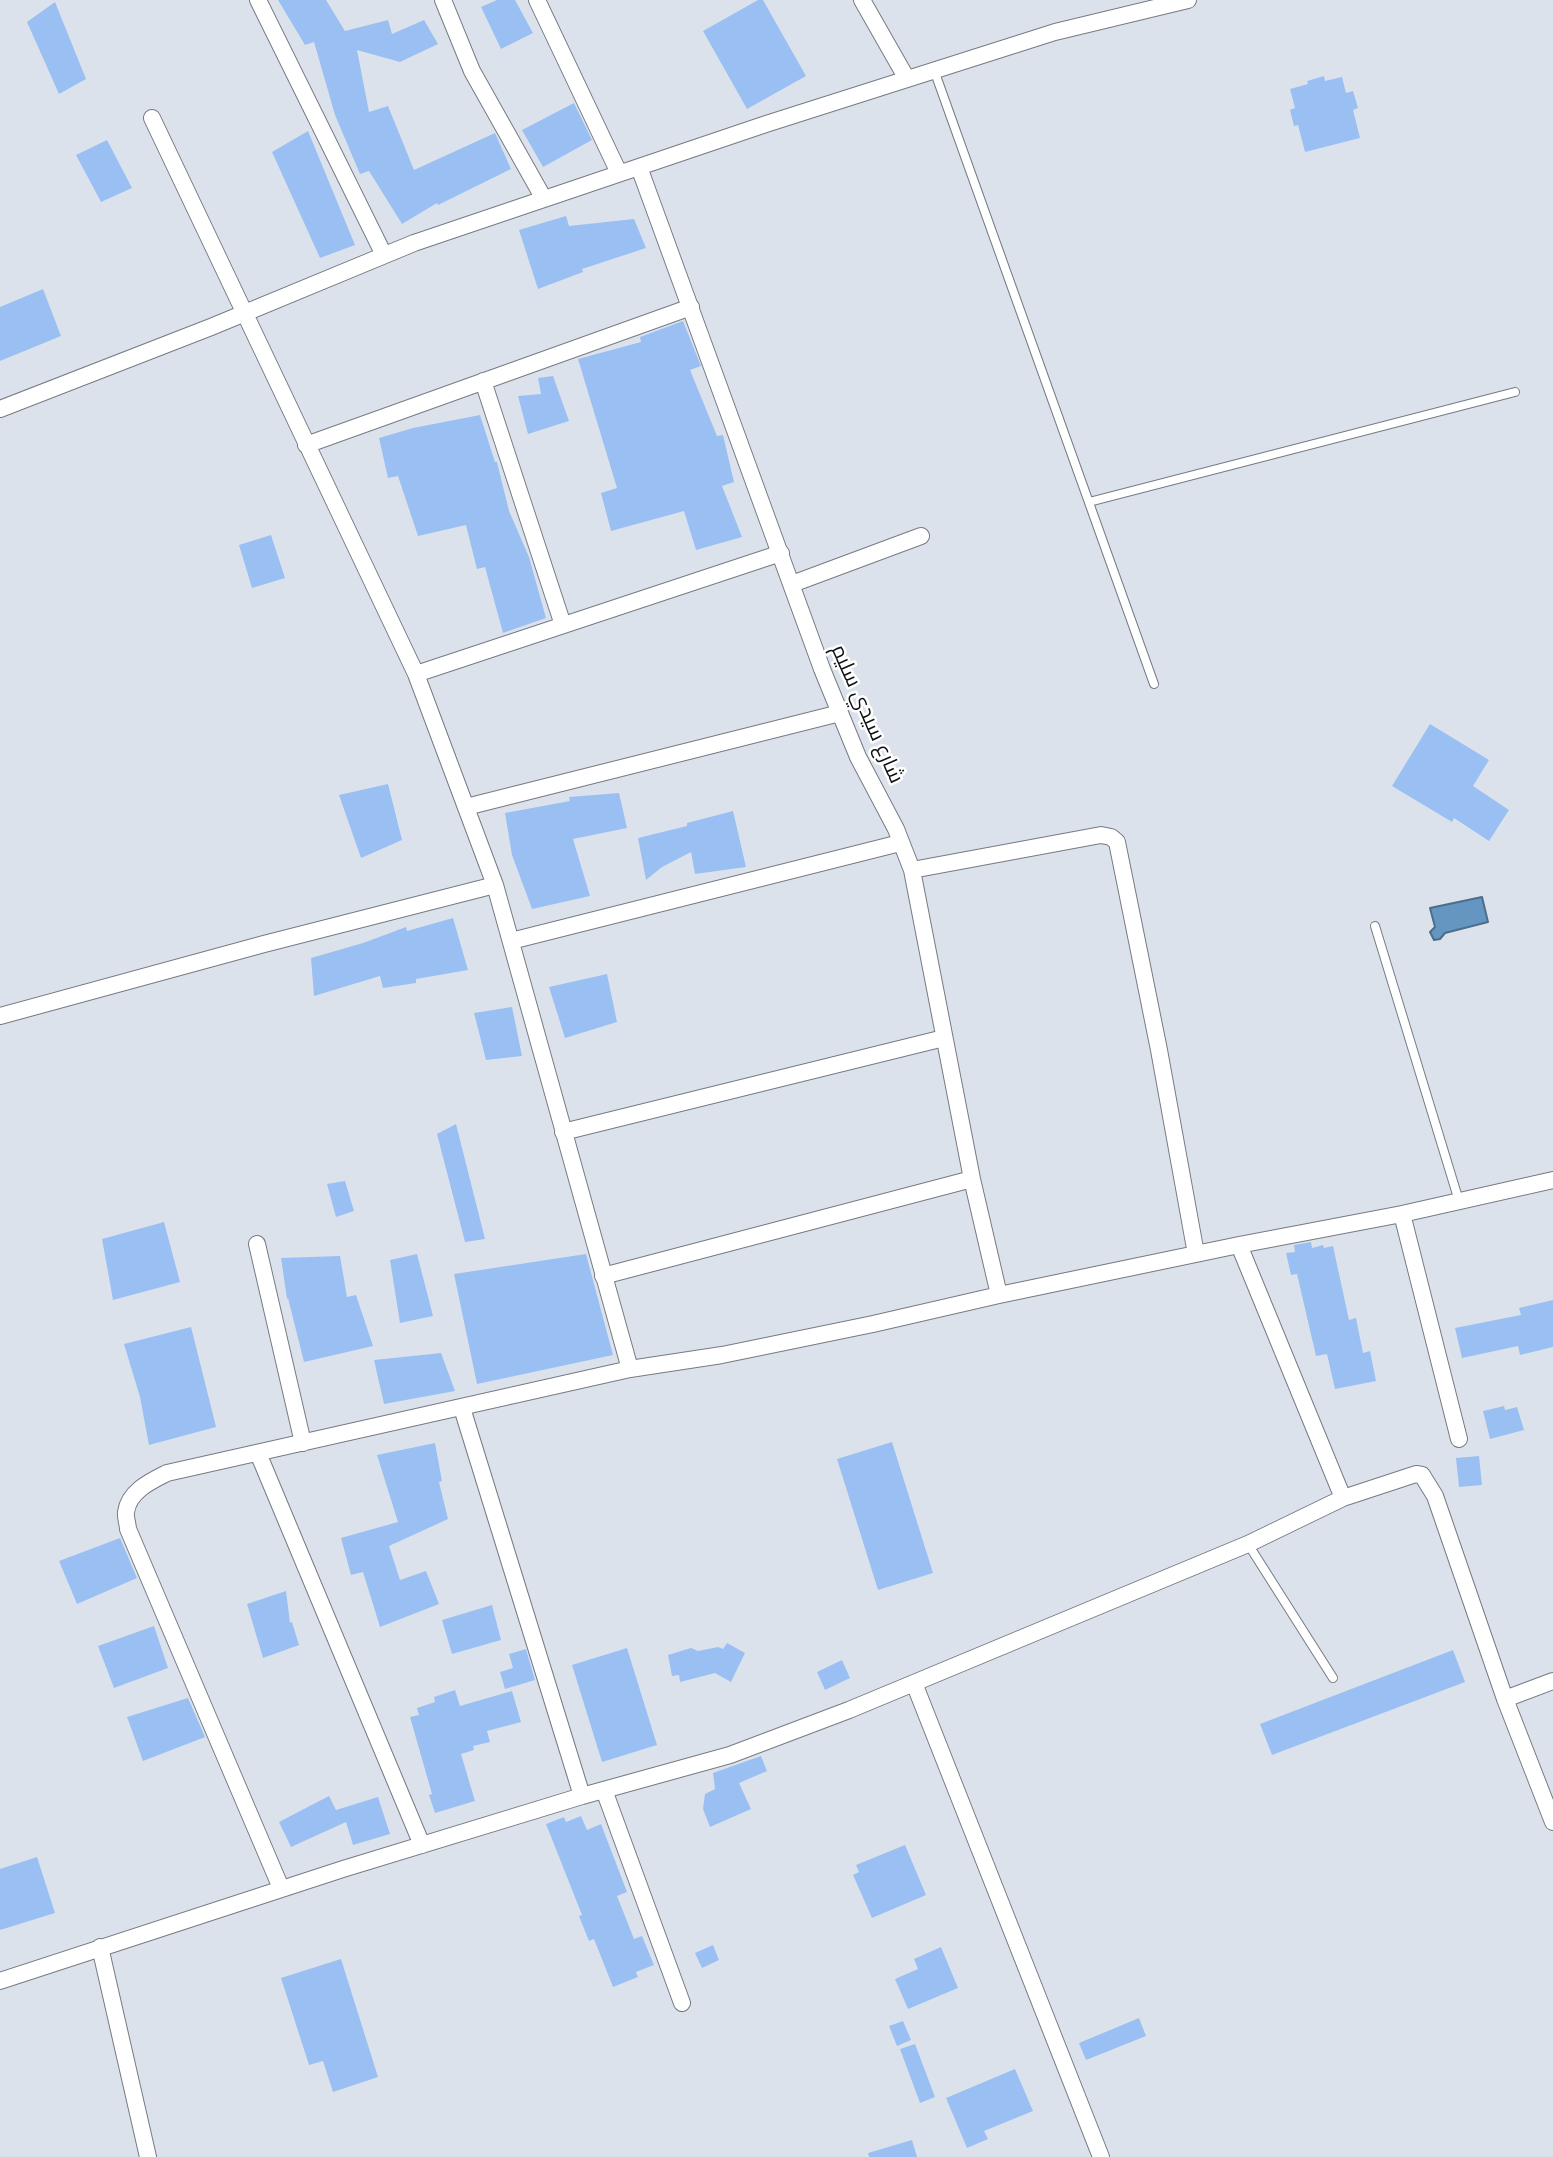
<!DOCTYPE html>
<meta charset="utf-8">
<style>
body{margin:0}
canvas{display:block;background:#dce2eb}
</style>
<canvas width="1553" height="2157"></canvas>
<script>
const c = document.querySelector('canvas').getContext('2d');
c.lineJoin = 'round';
function paint(path, color) { c.fillStyle = color; c.fill(path, 'evenodd'); }
function trace(path, color, width, dash) { c.strokeStyle = color; c.lineWidth = width; c.lineCap = dash ? 'butt' : 'round'; c.setLineDash(dash || []); c.stroke(path); }
function label(font, color, halo, rows, align = 'center') {
  c.font = font + ' "PT Sans",Cairo,sans-serif'; c.lineWidth = 5; c.setLineDash([]); c.textBaseline = 'middle'; c.strokeStyle = halo; c.fillStyle = color; for (const [text, x, y, turn = 0] of rows) {
    c.save(); c.translate(x, y); c.rotate((+turn || 0) * Math.PI / 180); c.textAlign = isNaN(turn) ? turn : align; if (halo) c.strokeText(text, 0, 0); c.fillText(text, 0, 0); c.restore();
  }
}
const water = new Path2D(`
 M1482,897l6,25 -43,11 -5,6 -6,1 -4,-8 5,-5 -5,-19z`);
paint(water, '#6596c1');
trace(water, '#4b6e8c', 2);
paint(new Path2D(`
 M278,0h48l19,31 43,-11 4,14 32,-14 14,24 -38,18 -43,-12 12,62 19,-6 26,64 81,-37 16,36 -73,36 -1,-2 -35,21 -33,-53 -9,3 -25,-59 -21,-73 -9,3z
 M497,0h18l18,33 -32,16 -20,-42z
 M758,0h5l43,76 -59,33 -44,-78z
 M55,2l31,77 -27,15 -32,-72z
 M1324,76l1,5 17,-4 4,16 7,-2 5,17 -5,2 7,28 -55,14 -7,-27 -4,1 -4,-16 5,-2 -5,-19 18,-5 -1,-3z
 M574,103l18,37 -49,27 -21,-37z
 M308,131l47,114 -35,13 -48,-106z
 M107,140l25,48 -31,14 -25,-47z
 M566,216l3,10 65,-7 12,29 -64,21 1,3 -45,17 -19,-59z
 M43,289l18,47 -61,25v-54z
 M683,321l18,45 -11,4 27,66 6,-1 11,47 -12,4 20,51 -46,13 -12,-39 -73,20 -10,-38 16,-5 -39,-129 63,-17 -1,-5z
 M553,376l16,45 -41,13 -10,-38 23,-2 -3,-16z
 M480,415l15,47h2l12,49 20,46 17,61 -43,15 -18,-66 -8,2 -11,-44 -48,11 -20,-60 -10,2 -9,-40 34,-10z
 M271,535l14,43 -33,10 -13,-43z
 M1430,724l59,36 -16,26 36,24 -20,31 -35,-23 -2,4 -60,-36z
 M388,784l14,56 -41,18 -22,-63z
 M619,793l8,35 -54,11 17,57 -58,13 -20,-54 -7,-42 65,-12 -1,-4z
 M733,811l13,56 -51,7 -4,-22 -29,15 -16,13 -8,-42 49,-12v-3z
 M453,918l15,52 -52,9v4l-33,5 -3,-12 -66,20 -3,-38 52,-15 43,-16 1,4z
 M607,974l10,48 -52,16 -16,-51z
 M512,1007l10,49 -36,4 -12,-47z
 M456,1124l29,115 -20,3 -28,-108z
 M345,1181l9,30 -18,6 -9,-33z
 M164,1222l16,60 -67,18 -11,-61z
 M1311,1242l1,6 11,-3 1,3 9,-2 16,74 7,-2 7,35 7,-2 6,30 -41,8 -8,-35 -11,2 -19,-82 -6,1 -5,-22 9,-1 -1,-7z
 M417,1254l16,62 -33,7 -10,-63z
 M586,1254l27,101 -136,29 -23,-110z
 M340,1256l7,41 9,-2 17,51 -69,16 -16,-64 -1,1 -6,-41z
 M1553,1300v47l-33,8 -2,-9 -56,12 -7,-30 66,-13 -2,-7z
 M191,1327l25,100 -67,18 -9,-48 -16,-53z
 M441,1353l14,38 -71,13 -10,-44z
 M1504,1406l1,4 12,-3 7,23 -34,9 -7,-28z
 M892,1442l41,131 -55,17 -41,-131z
 M435,1443l7,38 -3,1 9,37 -59,27 11,34 26,-9 13,33 -59,23 -17,-55 -12,3 -10,-37 57,-16 -21,-67z
 M1479,1456l3,29 -23,2 -3,-29z
 M120,1538l17,40 -60,26 -18,-43z
 M286,1591l4,32 2,-1 7,23 -36,13 -16,-54z
 M492,1605l9,35 -49,14 -10,-34z
 M154,1626l14,42 -54,20 -16,-42z
 M727,1643l18,10 -14,29 -16,-9 -35,9 -1,-7 -7,1 -4,-21 23,-7 7,3 20,-4 5,2z
 M627,1648l30,97 -55,17 -30,-97z
 M526,1649l9,31 -30,9 -5,-17 13,-4 -4,-14z
 M1453,1650l12,32 -193,73 -12,-31z
 M842,1660l8,18 -25,12 -8,-18z
 M455,1690l5,16 52,-15 9,31 -34,9 3,11 -17,4 1,4 -13,4 14,47 -40,12 -6,-18 3,-1 -22,-77 9,-2 -2,-7 18,-6 -1,-5z
 M188,1698l17,39 -62,24 -16,-44z
 M761,1756l6,15 -28,12 12,26 -41,18 -7,-18 2,-15 10,-5 -2,-16z
 M329,1796l7,14 42,-13 12,37 -37,11 -7,-23 -55,25 -12,-25z
 M581,1816l6,14 14,-6 26,68 -10,4 17,43 8,-3 12,29 -18,7 2,5 -25,10 -19,-48 -5,2 -10,-25 3,-1 -36,-91 18,-7 2,5z
 M905,1845l21,50 -54,23 -19,-43 6,-3 -3,-7z
 M37,1857l18,56 -55,17v-61z
 M713,1945l6,15 -17,8 -7,-15z
 M941,1947l17,41 -50,21 -13,-30 23,-10 -4,-10z
 M341,1959l37,118 -45,15 -10,-31 -14,4 -28,-87z
 M1139,2018l7,18 -60,24 -7,-17z
 M903,2021l8,19 -14,6 -8,-20z
 M915,2044l20,53 -15,6 -20,-54z
 M1015,2069l18,42 -49,20 4,8 -21,9 -21,-50z
 M912,2140l5,17h-48l-1,-4z`), '#9ac0f3');
const lane = new Path2D(`
 M934,70l220,614
 M1089,502l426,-110
 M1375,926l84,275
 M1248,1544l85,134`);
const street = new Path2D(`
 M258,0l126,255
 M443,0l29,71 72,128
 M537,0l82,173
 M862,0l45,79
 M152,118l264,556 79,211 135,484 92,-14 151,-31 126,-29 240,-50 104,253
 M639,167l183,502 36,88 38,72 16,41 60,309 27,116
 M483,381l80,244
 M0,409l211,-82 203,-84 352,-119 289,-92 133,-32
 M306,445l385,-138
 M792,584l129,-48
 M416,674l365,-121
 M466,807l374,-94
 M912,870l189,-35 10,2 6,5 42,208 37,204
 M511,941l389,-98
 M0,1016l264,-72 231,-59
 M563,1132l381,-94
 M1402,1214l57,225
 M257,1244l46,199
 M1239,1245l163,-31 151,-34
 M603,1276l369,-97
 M462,1408l120,388
 M258,1453l164,392
 M914,1683l187,474
 M1505,1699l48,-18
 M604,1790l78,213
 M281,1888l-153,-359c0,-5 -3,-12 -2,-17 3,-21 25,-31 41,-39l463,-104
 M100,1947l48,210
 M0,1981l343,-112 239,-73 148,-41 119,-45 399,-166 95,-46 73,-24 6,1 13,21 70,203 48,123`);
trace(lane, '#767b83', 10);
trace(street, '#767b83', 18);
trace(lane, '#fff', 8);
trace(street, '#fff', 16);
label('21px', '#0e1012', '#fff', [
 ["شارع سيدي سليم",867,714,66]
]);
</script>
